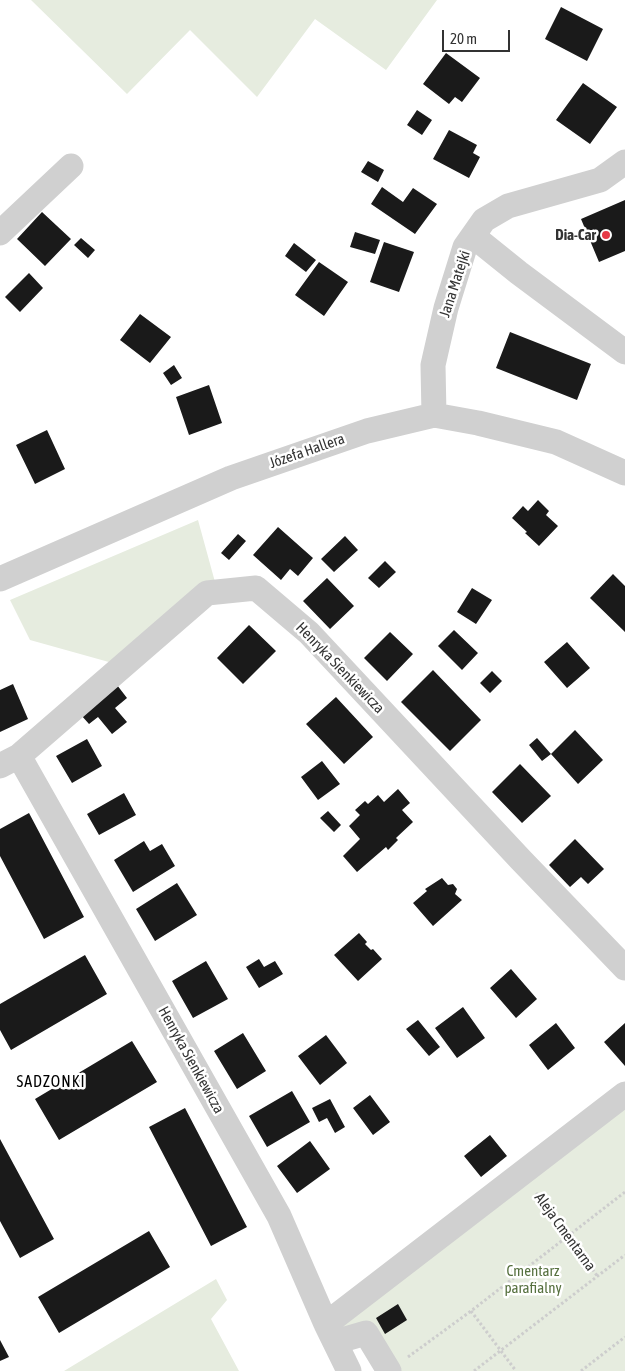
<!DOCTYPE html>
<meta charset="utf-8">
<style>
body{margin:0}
#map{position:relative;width:625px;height:1371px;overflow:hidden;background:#fff;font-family:"Asap Condensed",sans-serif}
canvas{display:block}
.scale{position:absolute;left:442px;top:30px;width:68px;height:22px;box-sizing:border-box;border:2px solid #333;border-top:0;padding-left:6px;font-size:15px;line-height:18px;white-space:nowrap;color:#333;-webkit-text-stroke:4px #fff;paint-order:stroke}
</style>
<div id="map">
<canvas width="625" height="1371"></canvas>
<div class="scale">20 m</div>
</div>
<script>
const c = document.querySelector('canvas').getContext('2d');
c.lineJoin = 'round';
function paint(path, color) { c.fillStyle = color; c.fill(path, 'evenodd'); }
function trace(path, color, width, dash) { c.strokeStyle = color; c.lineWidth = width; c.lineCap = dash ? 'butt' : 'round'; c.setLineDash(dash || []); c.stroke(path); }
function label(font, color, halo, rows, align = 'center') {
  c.font = font + ' "Asap Condensed",sans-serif'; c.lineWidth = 5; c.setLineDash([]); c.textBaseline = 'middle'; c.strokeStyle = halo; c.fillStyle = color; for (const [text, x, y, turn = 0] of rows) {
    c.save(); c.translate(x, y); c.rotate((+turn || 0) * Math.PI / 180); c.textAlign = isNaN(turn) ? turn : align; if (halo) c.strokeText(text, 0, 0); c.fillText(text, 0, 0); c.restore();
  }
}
paint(new Path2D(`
 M31,0h406l-51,70 -71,-51 -58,78 -67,-67 -63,64z
 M198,520l17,62 -99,82 -86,-24 -20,-40z
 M625,1094v277h-245l-14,-26 -40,-21z
 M216,1279l11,21 -16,19 28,52h-175z`), '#e6ecdf');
paint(new Path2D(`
 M561,7l42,22 -16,32 -42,-22z
 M446,53l34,25 -18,24 -7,-5 -6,7 -26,-20z
 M583,83l34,24 -27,37 -34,-24z
 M417,110l15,10 -10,15 -15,-10z
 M449,130l28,15 -4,8 7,4 -11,21 -36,-19z
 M368,161l16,9 -6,12 -17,-10z
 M382,187l21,15 10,-14 24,16 -22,30 -44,-30z
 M625,200v51l-26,11 -18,-43z
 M42,212l29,27 -26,27 -28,-27z
 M355,232l25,8 -5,14 -25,-7z
 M81,238l14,12 -7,8 -14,-13z
 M384,242l30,10 -15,40 -29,-10z
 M294,243l22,17 -10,12 -21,-16z
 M319,262l29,20 -24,34 -29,-21z
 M29,273l14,15 -23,24 -15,-15z
 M140,314l31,23 -21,26 -30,-23z
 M510,332l81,32 -14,36 -81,-32z
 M174,365l8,13 -11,7 -8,-12z
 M209,385l13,38 -33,12 -13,-38z
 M47,430l18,39 -30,15 -19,-39z
 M538,500l11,11 -3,4 12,11 -19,20 -14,-13 2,-1 -15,-14 11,-12 5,5z
 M278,527l35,31 -15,18 -8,-7 -9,11 -28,-25z
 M238,534l8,7 -17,19 -8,-7z
 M345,536l13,14 -24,22 -13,-13z
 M385,561l11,11 -17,16 -11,-10z
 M613,574l12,12v46l-35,-34z
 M327,578l27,28 -24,23 -27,-28z
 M472,588l20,12 -16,24 -19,-12z
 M249,625l27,26 -33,33 -26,-26z
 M454,630l24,23 -16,17 -24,-24z
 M390,632l23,22 -26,27 -23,-23z
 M567,642l23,26 -23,20 -23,-26z
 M433,670l48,50 -31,31 -49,-49z
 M492,671l10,10 -12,12 -10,-10z
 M13,684l15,35 -28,13v-42z
 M117,685l10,13 -12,10 12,14 -15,12 -14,-17 -9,7 -8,-9z
 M336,697l37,40 -29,27 -38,-40z
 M575,730l28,30 -25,24 -27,-30z
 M537,738l14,16 -9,7 -13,-16z
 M87,739l15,27 -30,17 -16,-27z
 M322,761l18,23 -22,16 -17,-23z
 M520,764l31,32 -29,27 -30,-31z
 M398,789l12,14 -8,7 11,12 -17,16 2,2 -10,10 -2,-3 -29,25 -14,-16 17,-17 -11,-13 11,-11 -5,-5 10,-9 3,3 10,-9 6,7z
 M124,793l12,22 -37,20 -12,-21z
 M328,811l13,14 -7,7 -14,-14z
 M29,813l55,104 -40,22 -44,-83v-27z
 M575,839l29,30 -16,15 -7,-7 -11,10 -21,-22z
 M144,841l6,10 12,-7 13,22 -42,26 -19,-32z
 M442,878l6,7 5,-1 4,5 -2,5 7,6 -29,26 -20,-23 14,-12 -2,-2z
 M177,883l20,32 -42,26 -19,-32z
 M359,933l8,9 -2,2 6,6 2,-1 9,10 -24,22 -24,-26z
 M85,955l22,39 -96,56 -11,-20v-26z
 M259,959l5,8 11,-6 8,13 -24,14 -13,-21z
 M206,961l22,38 -35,19 -21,-37z
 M511,969l26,30 -21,19 -26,-30z
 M463,1007l22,31 -28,20 -22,-30z
 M418,1020l22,27 -11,9 -23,-27z
 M556,1023l19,25 -27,22 -19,-25z
 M625,1023v43l-21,-24z
 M243,1033l23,38 -29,18 -23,-38z
 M326,1035l21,28 -27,22 -22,-29z
 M132,1041l25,41 -98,58 -24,-41z
 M292,1091l18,31 -43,25 -18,-31z
 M370,1095l20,27 -17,13 -20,-27z
 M330,1099l15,28 -10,6 -8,-15 -8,4 -7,-14z
 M185,1108l62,119 -36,19 -62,-119z
 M490,1135l17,21 -26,21 -17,-21z
 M0,1139l54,100 -34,19 -20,-37z
 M310,1141l20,28 -33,24 -20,-27z
 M149,1231l21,36 -111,66 -21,-36z
 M398,1304l9,16 -22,14 -9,-16z
 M0,1340l9,17 -9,4z`), '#1a1a1a');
trace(new Path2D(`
 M536,1193l62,84
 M471,1311l45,60
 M408,1357l63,-46 154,-119
 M474,1371l151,-116
 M581,1371l44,-34`), '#cdcdcd', 3, [2.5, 2.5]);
trace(new Path2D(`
 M0,233l71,-67
 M473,236l46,37 106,79
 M434,415l-1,-50 13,-57 19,-61 19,-27 24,-14 92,-26 25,-18
 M0,579l231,-101 136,-47 67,-16 44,8 78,19 69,31
 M19,756l260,460 47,108 23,47
 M0,766l19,-10 188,-163 49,-5 53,45 212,227 104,108
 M326,1324l299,-230
 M335,1342l31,-9 23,38`), '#d0d0d0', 25);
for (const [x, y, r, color] of [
 [606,235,5,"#e63946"]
]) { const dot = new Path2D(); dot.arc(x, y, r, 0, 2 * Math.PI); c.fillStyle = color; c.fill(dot); trace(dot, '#fff', 2); }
label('bold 15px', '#333', '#fff', [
 ["Dia-Car",596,235]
], 'right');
label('15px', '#333', '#fff', [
 ["Jana Matejki",455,284,-72],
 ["Józefa Hallera",307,451,-19],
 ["Henryka Sienkiewicza",340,668,46],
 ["Henryka Sienkiewicza",191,1060,61],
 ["Aleja Cmentarna",565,1232,54]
]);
label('15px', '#56703f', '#fff', [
 ["Cmentarz",533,1271],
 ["parafialny",533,1288]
]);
c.letterSpacing = '1px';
label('16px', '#000', '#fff', [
 ["SADZONKI",51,1082]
]);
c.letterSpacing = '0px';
</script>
